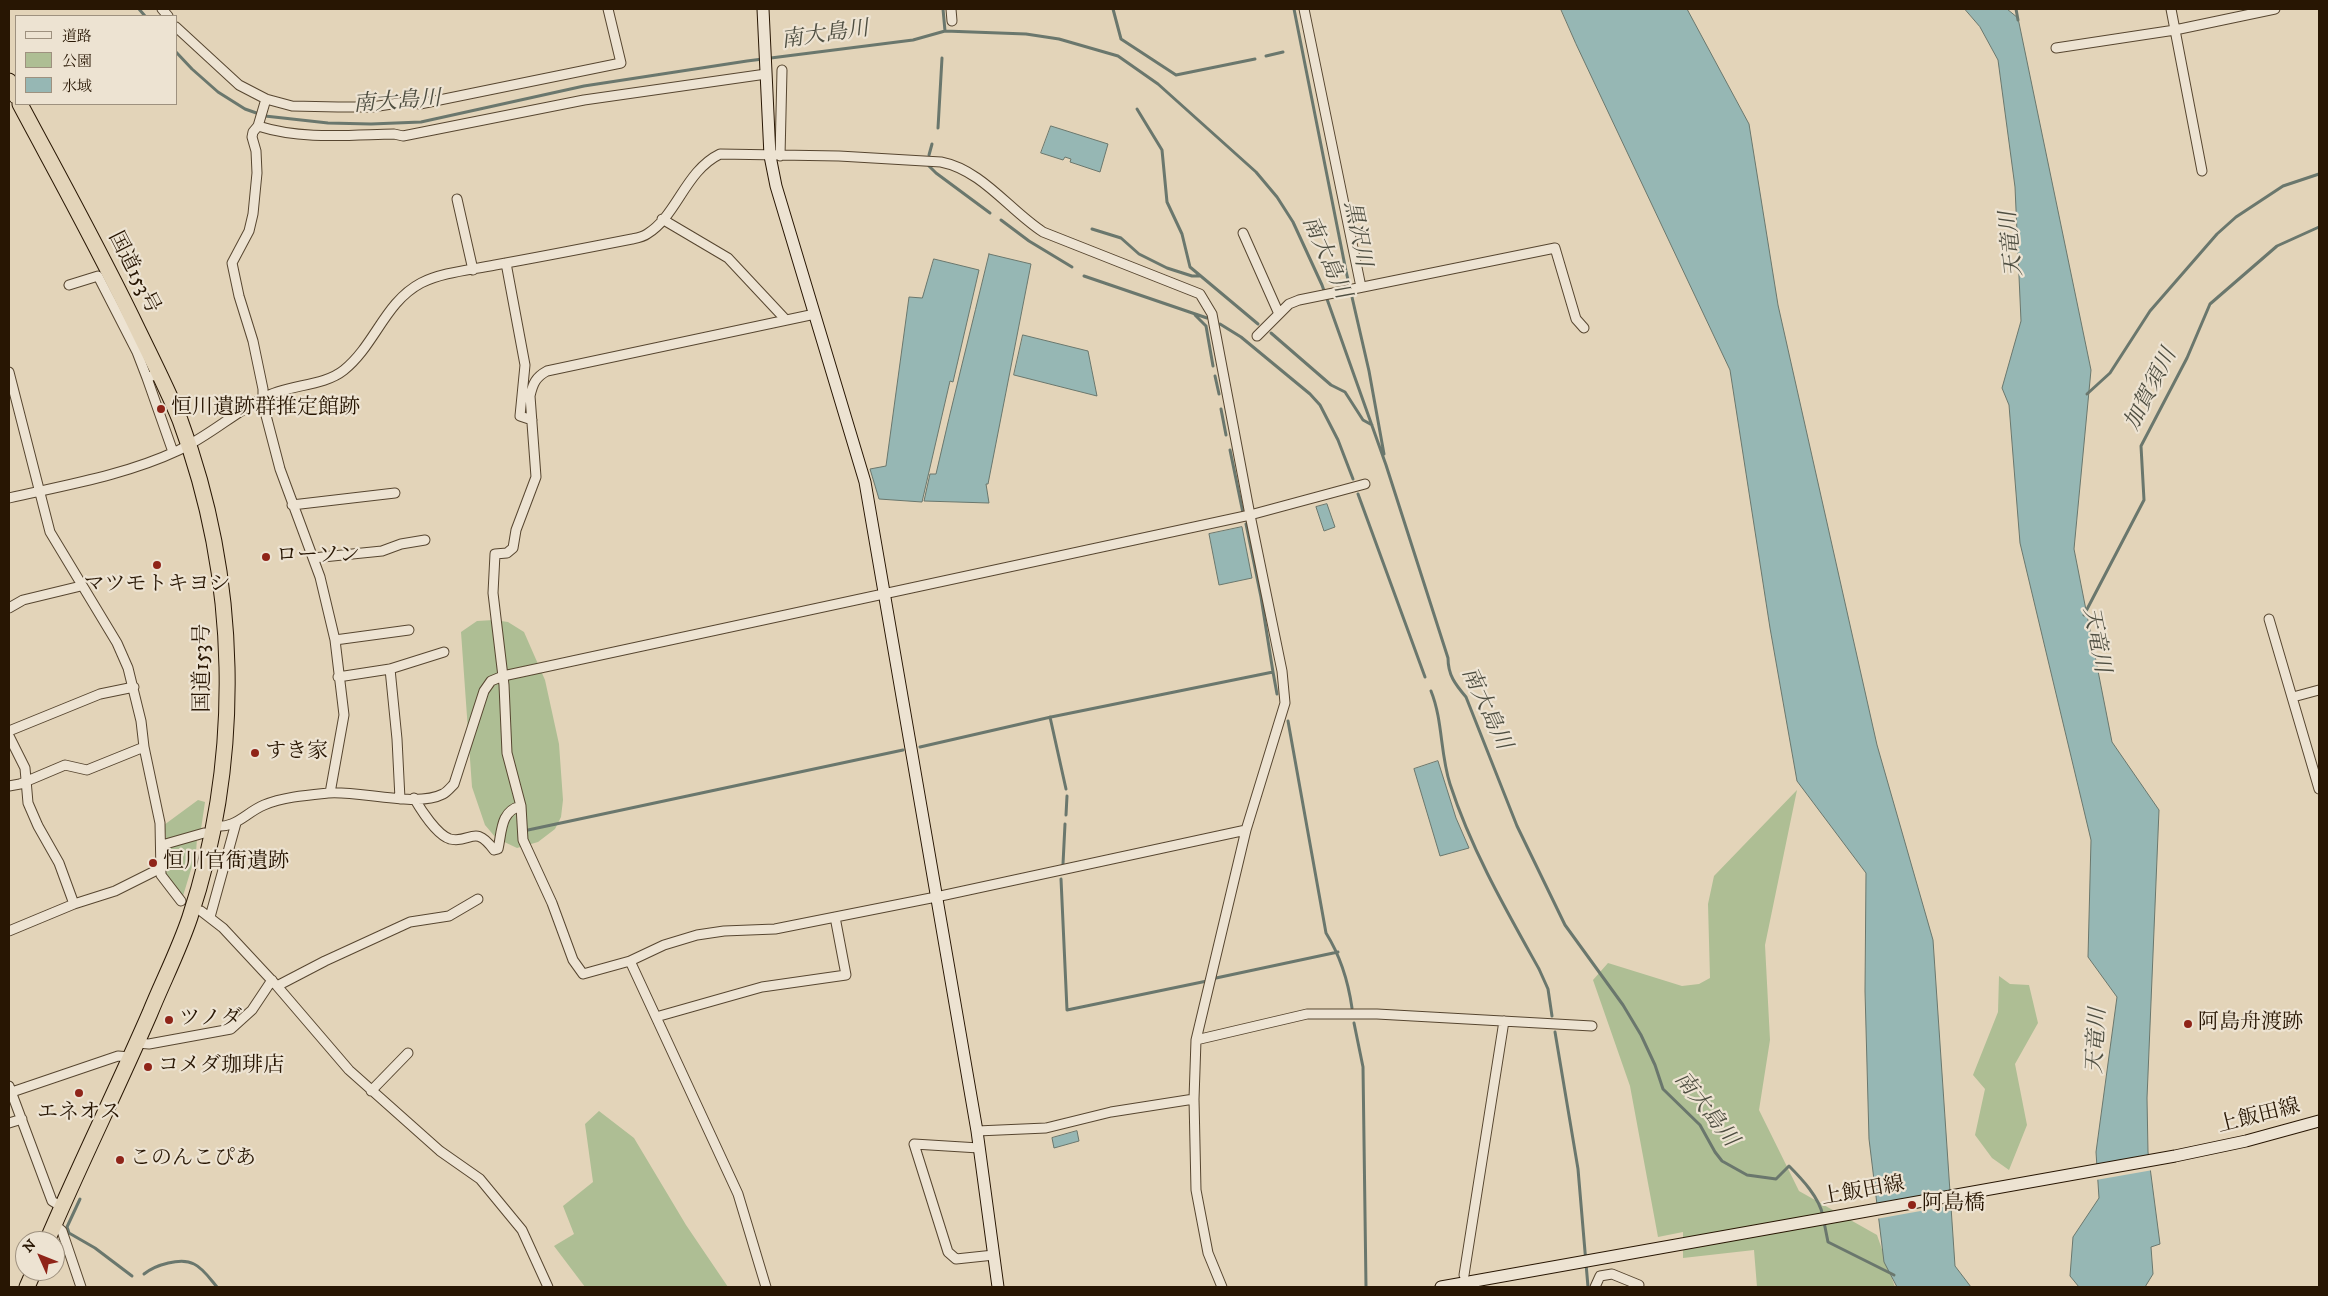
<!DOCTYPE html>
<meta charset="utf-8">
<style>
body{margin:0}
#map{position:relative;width:2328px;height:1296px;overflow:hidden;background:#e3d4b9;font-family:"IM FELL DW Pica","Noto Serif JP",serif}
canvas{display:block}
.frame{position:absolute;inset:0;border:10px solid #281603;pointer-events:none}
.legend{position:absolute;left:15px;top:15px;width:162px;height:90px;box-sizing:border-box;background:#ede3d2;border:1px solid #9e917f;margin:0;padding:6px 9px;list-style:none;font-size:15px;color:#281603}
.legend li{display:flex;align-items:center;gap:10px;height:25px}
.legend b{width:25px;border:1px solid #9e917f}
.north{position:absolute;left:15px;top:1231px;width:50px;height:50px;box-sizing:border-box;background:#ede3d2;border:1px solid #9e917f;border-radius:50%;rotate:314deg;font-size:14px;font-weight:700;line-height:20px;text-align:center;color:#281603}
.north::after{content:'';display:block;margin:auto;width:18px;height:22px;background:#8f2418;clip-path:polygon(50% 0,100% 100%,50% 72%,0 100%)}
</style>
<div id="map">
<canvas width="2328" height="1296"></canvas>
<div class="frame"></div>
<ul class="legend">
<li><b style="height:6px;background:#ede3d2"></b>道路</li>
<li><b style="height:14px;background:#aebe94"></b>公園</li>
<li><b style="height:14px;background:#96b7b4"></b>水域</li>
</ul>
<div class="north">N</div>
</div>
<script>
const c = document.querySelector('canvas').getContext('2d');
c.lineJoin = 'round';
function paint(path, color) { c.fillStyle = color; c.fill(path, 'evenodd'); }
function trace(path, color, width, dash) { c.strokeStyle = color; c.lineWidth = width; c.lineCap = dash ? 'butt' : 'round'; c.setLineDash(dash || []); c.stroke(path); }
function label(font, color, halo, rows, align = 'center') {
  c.font = font + ' "IM FELL DW Pica","Noto Serif JP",serif'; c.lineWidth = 4.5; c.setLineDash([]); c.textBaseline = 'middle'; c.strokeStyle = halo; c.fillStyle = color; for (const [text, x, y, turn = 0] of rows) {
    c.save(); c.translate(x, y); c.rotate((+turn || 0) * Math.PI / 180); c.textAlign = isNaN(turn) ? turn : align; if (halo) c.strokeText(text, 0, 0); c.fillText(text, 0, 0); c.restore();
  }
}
paint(new Path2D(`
 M494,620l14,2 16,10 21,48 14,64 4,56 -2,17 -6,12 -17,13 -21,6 -21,-10 -11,-13 -13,-38 -11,-155 16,-11z
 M1797,790l-32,155 5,95 -11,70 40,81 78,44 18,52h-138l-3,-37 -71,8v-26l-25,5 -28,-151 -37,-106 15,-17 74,23 17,-2 11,-6 -2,-74 6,-28z
 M198,800l7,2 -4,27 -30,10 -5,-1 -2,-13z
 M197,838l-1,15 -13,43 -17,-21 -1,-27z
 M1999,976l11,8 19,1 9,38 -23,41 12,61 -18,45 -17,-12 -17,-23 10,-46 -12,-14 25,-63z
 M599,1111l35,27 52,87 42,62h-143l-31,-41 20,-12 -11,-28 30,-24 -8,-58z`), '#aebe94');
const water = new Path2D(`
 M1561,9h126l62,115 29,181 99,440 56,195 22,326 16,21h-74l-13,-25 -15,-123 -4,-148 1,-118 -69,-92 -27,-153 -40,-258 -154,-326z
 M1965,9h42l11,9 73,352 -17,179 38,193 47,68 -12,288 1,54 12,92 -9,3 2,27 -8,13h-66l-9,-11 3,-39 26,-39 -3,-46 21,-155 -29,-40 3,-117 -71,-297 -11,-138 -7,-17 19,-67 -6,-134 -17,-127 -18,-33z
 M1051,126l57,18 -8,28 -30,-10 1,-3 -6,-2 -2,3 -22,-7z
 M989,254l42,10 -43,220h-2l3,19 -65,-2 6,-27h6c17,-75 35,-145 53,-220z
 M934,259l45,11 -26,112 -3,-1 -28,121 -43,-3 -9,-30 16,-3 23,-169 13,1z
 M1023,335l65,16 9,45 -83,-21z
 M1327,504l8,23 -11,4 -8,-24z
 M1242,527l10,51 -33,7 -10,-51z
 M1438,761l18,57 13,30 -29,8 -26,-87z
 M1077,1131l2,10 -25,7 -2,-10z`);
paint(water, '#96b7b4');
trace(water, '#6a776d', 1);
paint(new Path2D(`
 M2151,1155l2,15 -57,10 -2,-15z
 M1953,1190l1,15 -78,14 -1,-15z`), '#e3d4b9');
trace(new Path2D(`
 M139,9l6,7
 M943,9l2,22
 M1113,9l8,30 55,36 79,-16
 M1294,9l52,262 23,100 15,83
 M2016,9l2,11
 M176,52l16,17 26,23 27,17 20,7 63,7 43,1 50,-2 163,-36 163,-25 166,-21 32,-9 81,3 33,5 59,17 40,28 98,88 21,25 16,25 29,63 64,180 62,193c0,17 7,26 18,39l51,129 48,99 58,80 18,30 14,30 8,24 37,36 15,27 7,9 25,14 29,4 13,-13c13,13 30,31 34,50
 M1266,56l17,-4
 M1137,109l25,41 5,52 15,32 8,33 68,57
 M938,128l4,-70
 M929,155l3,-11
 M929,166l7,7 54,40
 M1001,220l28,21 43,26
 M1092,229l29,9 18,16 28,14 25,8h7
 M1084,276l123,42
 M1195,315l11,11 7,40
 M1220,324l21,13 69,57 10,11 18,35 15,39
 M1271,333l60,52 14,7 18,28 9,5
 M1215,376l4,18
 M2087,394l23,-21 40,-62 67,-77 19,-17 47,-31 36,-12
 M1221,409l5,26
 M1230,450l13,63
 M1358,494l67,183
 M1246,524l15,73 12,75
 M2084,615l60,-115 -3,-54 46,-88 23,-54 67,-58 42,-19
 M1431,691c12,30 9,62 19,93 21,65 56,126 89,185l9,20 4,27
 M1050,717l16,72
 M1288,721l38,212c15,24 22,47 26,75
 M920,747l131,-30 222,-45 4,22
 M1066,815l1,-19
 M528,830l375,-80
 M1063,864l2,-40
 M1061,879l6,131 140,-29
 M1216,978l122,-26
 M1354,1023l9,44 3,220
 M1555,1032l23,137 10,118
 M80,1199l-13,28 2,6 26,15 37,28
 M1824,1222l4,20 66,33
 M144,1274c11,-9 37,-17 50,-10 9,4 17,16 23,23`), '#6a776d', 3);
const street = new Path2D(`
 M162,9l6,7
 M951,9l1,12
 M1304,9l57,278
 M2171,9l31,162
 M176,27l63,58 27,14 26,7 46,1h34l33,-5 15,2 201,-41 -13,-54
 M2056,48l119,-18 100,-21
 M266,99l-8,27 -5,6 -1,5 4,14 1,22 -4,41 -4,17 -17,32 7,33 14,45 10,48v15l17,65 40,108 15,63 9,75 -14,78
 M258,126c44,14 90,9 136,8l9,2 181,-36 182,-26
 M780,156l2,-86
 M457,199l16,71
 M662,219l66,39 58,62
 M1243,233l36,81
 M506,263l19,102 -5,51 12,4
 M69,285l29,-9 39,76 10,26 12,-5
 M815,314l-268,57c-11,6 -14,12 -17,25l6,81 -20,53 -3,18 -6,5 -12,1 -2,39 11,92 3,68 14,53 2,34 29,63 21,57 10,14 47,-13 34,-16 33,-10 27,-4 51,-2 161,-32 310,-67
 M1257,336l32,-32 10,-4 256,-52 21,71 8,9
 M9,372l41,160 67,111 11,25 13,53 3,26 16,76 1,52 20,26
 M147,378l26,74
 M9,498c57,-13 117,-23 170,-48 30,-14 55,-37 84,-52 25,-14 60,-11 81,-28 31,-25 41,-68 77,-87 22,-11 50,-13 74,-18 45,-8 91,-17 137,-26 5,-1 11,-2 15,-5 30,-18 38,-63 73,-80l119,2 102,6c41,8 68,48 102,70l157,62 12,20 38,201 32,156 3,32 -39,127 -50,210 -2,59 2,91 12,63 14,34
 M292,505l103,-12
 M313,558l69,-7 19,-7 24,-4
 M9,608l14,-8 58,-14
 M2269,619l50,170
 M335,640l74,-10
 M390,669l7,70 3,60
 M338,677l52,-8 54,-17
 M2293,697l26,-7
 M9,731l91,-37 34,-7
 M9,736l16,32 3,35 10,23 21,37 15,41
 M9,786l11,-2 45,-19 22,5 57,-23
 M414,798c7,12 23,37 36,41 21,5 24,-16 44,11l4,-1c4,-17 2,-38 23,-43
 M213,826c23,3 32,-13 51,-21 19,-8 44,-10 64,-12 30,-3 88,15 115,1 4,-2 8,-7 11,-10l30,-93 7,-10 12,-5 747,-161 115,-31
 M162,845l42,-12 7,1
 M201,911l22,17 54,58 72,84 91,81 40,28 42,51 26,57
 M210,917l26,-94
 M9,931l65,-27 41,-13 46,-23
 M630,961l108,233 28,93
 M277,986l48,-25 85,-39 39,-6 29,-17
 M656,1017l106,-30 84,-12 -11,-58
 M1196,1040l111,-26h70l215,12
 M137,1043l12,1 82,-15 21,-19 20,-30
 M9,1086l43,115 10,6
 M371,1091l37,-38
 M12,1092l106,-36 12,1
 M9,1123l13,-4
 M977,1131l69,-3 65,-16 83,-13
 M979,1148l-65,-4 34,108 8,7 38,-4
 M54,1224l8,7 19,56
 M1464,1275l40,-254
 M1595,1287l5,-11 12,-2 27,11`);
const secondary = new Path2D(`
 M763,9l7,147 6,30 89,296 112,649 21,156
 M1441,1287l734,-131 71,-15 73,-20`);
const highway = new Path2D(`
 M9,81l7,15
 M20,104c39,73 80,147 116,222 15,31 31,62 44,94 59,158 63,336 10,497 -11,33 -27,64 -40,96 -33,76 -70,151 -103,228
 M27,1287l7,-16`);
trace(street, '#574630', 11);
trace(secondary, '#281603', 13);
trace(highway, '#281603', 17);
trace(street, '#ede3d2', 9);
trace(secondary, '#ede3d2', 11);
trace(highway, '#e3d4b9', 15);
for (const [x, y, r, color] of [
 [161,409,5,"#8f2418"],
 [266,557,5,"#8f2418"],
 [157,565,5,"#8f2418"],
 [255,753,5,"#8f2418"],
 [153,863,5,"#8f2418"],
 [169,1020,5,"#8f2418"],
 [2188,1024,5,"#8f2418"],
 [148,1067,5,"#8f2418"],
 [79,1093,5,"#8f2418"],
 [120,1160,5,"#8f2418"],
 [1912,1205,5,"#8f2418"]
]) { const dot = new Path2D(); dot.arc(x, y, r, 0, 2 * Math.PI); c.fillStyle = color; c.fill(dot); trace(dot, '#ede3d2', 2); }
label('21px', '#281603', '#ede3d2', [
 ["国道153号",133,273,63],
 ["国道153号",204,668,-90],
 ["上飯田線",2259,1117,-14],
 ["上飯田線",1863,1192,-10]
]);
label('21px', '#281603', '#ede3d2', [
 ["恒川遺跡群推定館跡",171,409],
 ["ローソン",276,557],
 ["マツモトキヨシ",157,586,"center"],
 ["すき家",265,753],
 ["恒川官衙遺跡",163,863],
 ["ツノダ",179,1020],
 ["阿島舟渡跡",2198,1024],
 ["コメダ珈琲店",158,1067],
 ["エネオス",79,1114,"center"],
 ["このんこぴあ",130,1160],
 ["阿島橋",1922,1205]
], 'left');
label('italic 22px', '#4e4e41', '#ede3d2', [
 ["南大島川",825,36,-8],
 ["南大島川",397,103,-4],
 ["黒沢川",1356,234,79],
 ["天竜川",2013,244,-96],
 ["南大島川",1325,258,66],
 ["加賀須川",2152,390,-63],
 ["天竜川",2095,640,79],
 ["南大島川",1485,709,65],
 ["天竜川",2098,1041,-87],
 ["南大島川",1705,1110,52]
]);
</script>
